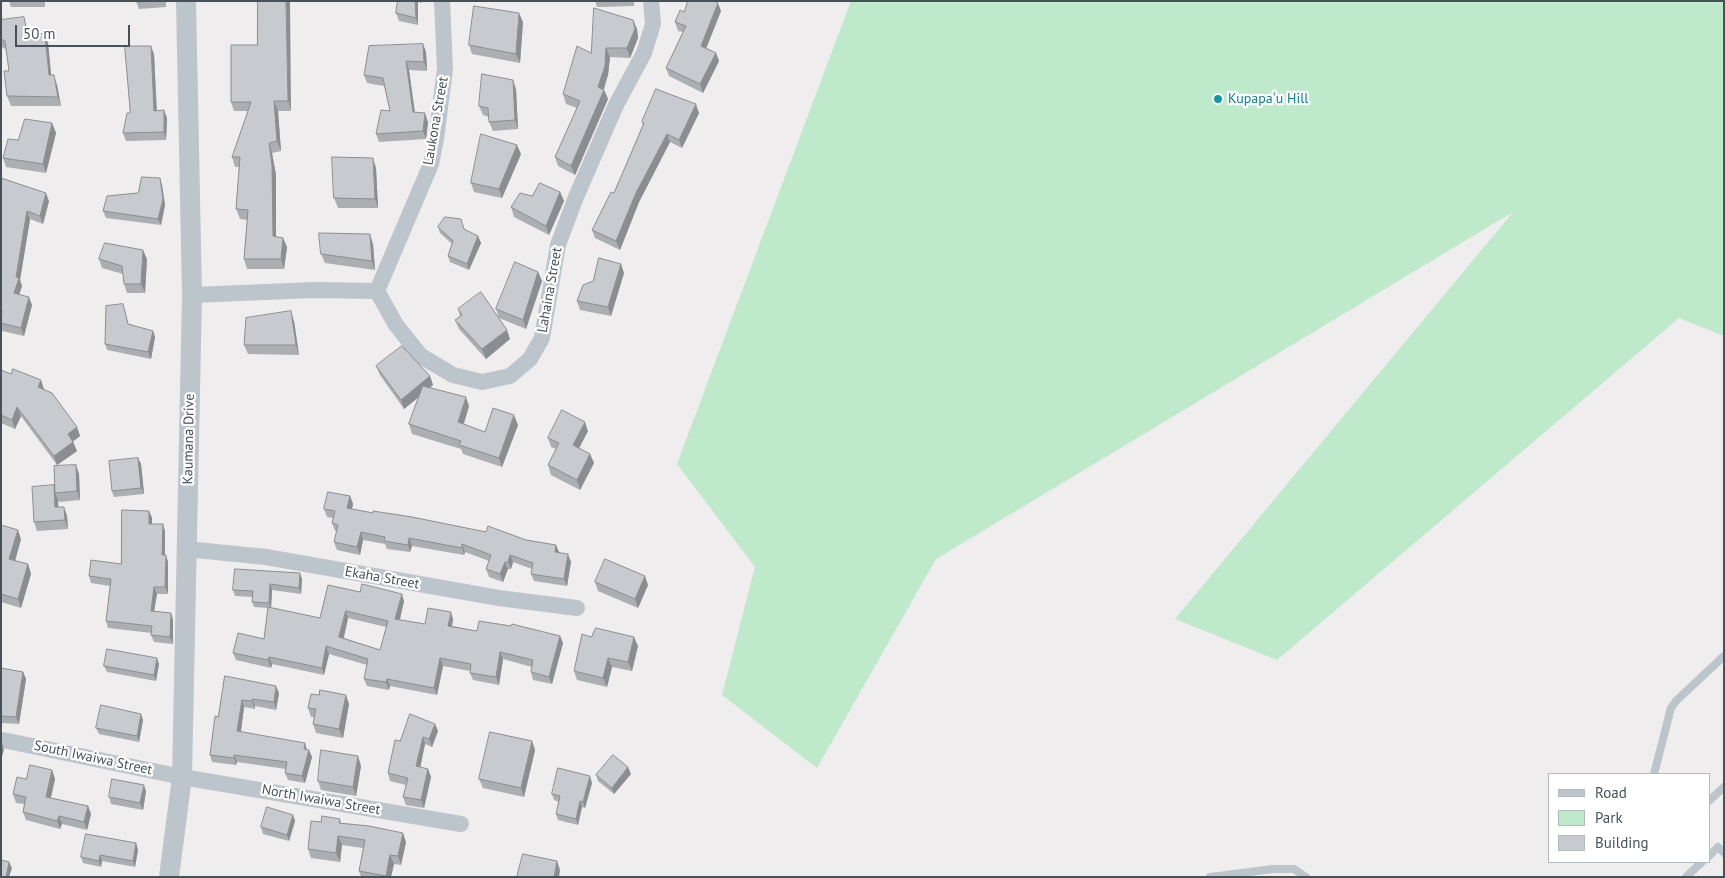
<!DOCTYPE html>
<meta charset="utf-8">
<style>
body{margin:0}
#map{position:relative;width:1725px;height:878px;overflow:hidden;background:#efeded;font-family:"PT Sans",sans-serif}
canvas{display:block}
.frame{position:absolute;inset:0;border:2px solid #475258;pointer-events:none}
.legend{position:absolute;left:1548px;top:773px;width:162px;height:90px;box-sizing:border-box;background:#fff;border:1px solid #b5babc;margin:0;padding:6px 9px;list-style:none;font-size:15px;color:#475258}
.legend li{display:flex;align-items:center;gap:10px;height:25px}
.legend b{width:25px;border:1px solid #b5babc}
.scale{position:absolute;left:15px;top:25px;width:115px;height:22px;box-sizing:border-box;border:2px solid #475258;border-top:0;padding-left:6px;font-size:15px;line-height:18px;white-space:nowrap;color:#475258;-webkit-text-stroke:4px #fff;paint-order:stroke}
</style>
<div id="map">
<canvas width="1725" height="878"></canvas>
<div class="frame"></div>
<ul class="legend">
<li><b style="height:6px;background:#bcc5cb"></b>Road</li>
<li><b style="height:14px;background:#bfe9cb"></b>Park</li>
<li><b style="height:14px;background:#c7cbcf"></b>Building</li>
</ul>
<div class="scale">50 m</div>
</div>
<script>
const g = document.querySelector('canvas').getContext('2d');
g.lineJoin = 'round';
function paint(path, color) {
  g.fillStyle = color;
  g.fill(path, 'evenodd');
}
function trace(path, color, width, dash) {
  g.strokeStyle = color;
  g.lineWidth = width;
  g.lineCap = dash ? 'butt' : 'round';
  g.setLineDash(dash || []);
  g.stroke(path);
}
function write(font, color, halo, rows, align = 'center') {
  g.font = font + ' "PT Sans",sans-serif';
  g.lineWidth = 4.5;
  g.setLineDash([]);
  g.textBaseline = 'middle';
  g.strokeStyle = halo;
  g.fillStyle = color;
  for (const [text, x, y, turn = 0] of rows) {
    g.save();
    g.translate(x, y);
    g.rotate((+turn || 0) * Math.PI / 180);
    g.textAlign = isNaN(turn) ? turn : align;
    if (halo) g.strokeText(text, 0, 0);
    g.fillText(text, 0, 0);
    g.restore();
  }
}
const green = new Path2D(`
 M 851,1 L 1724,1 L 1724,336 L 1679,318 L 1277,660 L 1175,619 L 1513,212 L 936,559 L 817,768 L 722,695 L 755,567 L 677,464 Z`);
const service = new Path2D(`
 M 1654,774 L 1671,708 L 1676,701 L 1724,656
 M 1709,801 L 1724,787
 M 1709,856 L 1718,847 L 1724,853
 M 1210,877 L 1273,869 L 1294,869 L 1306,877
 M 1686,877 L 1702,862`);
const minor = new Path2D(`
 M 377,291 L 431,164 L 436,139 L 445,69 L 442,1
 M 192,295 L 314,290 L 377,291 L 396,325 L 421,356 L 453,375 L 482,382 L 510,376 L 530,359 L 542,338 L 558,245 L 576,197 L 616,105 L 644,53 L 653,24 L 651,1
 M 186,549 L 266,557 L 499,598 L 577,608
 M 3,740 L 182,777 L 461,824`);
const tertiary = new Path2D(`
 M 169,877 L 182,777 L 192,295 L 186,1`);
const wall = new Path2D(`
 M 9,1 L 45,1 L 45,7 L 11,7 Z
 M 136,1 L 166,1 L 166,7 L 139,9 Z
 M 258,1 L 291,111 L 278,111 L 281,151 L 272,153 L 276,175 L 276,237 L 283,238 L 287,247 L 284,269 L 247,269 L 244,259 L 247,220 L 240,219 L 236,209 L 239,167 L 235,167 L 232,157 L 248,111 L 234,111 L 231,102 L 257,45 Z
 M 398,1 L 423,1 L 422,3 L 418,2 L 418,25 L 399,21 L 396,13 Z
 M 595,1 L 634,1 L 634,6 L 597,7 Z
 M 721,11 L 706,48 L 716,53 L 719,61 L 703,93 L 669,76 L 666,68 L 683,32 L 678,31 L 675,22 L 684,12 Z
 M 1,20 L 27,26 L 29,32 L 48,43 L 51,75 L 57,85 L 61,106 L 11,106 L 7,96 L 9,71 L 6,49 L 1,47 Z
 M 633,20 L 637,29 L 638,38 L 630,58 L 610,57 L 608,75 L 604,90 L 608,99 L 575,175 L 558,166 L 555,157 L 577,108 L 566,104 L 563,94 L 591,53 Z
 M 523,22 L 520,63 L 472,54 L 469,45 Z
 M 423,44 L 426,52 L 427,71 L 409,70 L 415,113 L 428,122 L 426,139 L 379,142 L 376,134 L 390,111 L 384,86 L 367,83 L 364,75 Z
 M 154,54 L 157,111 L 167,118 L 166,140 L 126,141 L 123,133 Z
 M 516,89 L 518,129 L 493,131 L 489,122 L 489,117 L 483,115 L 479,106 Z
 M 699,113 L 682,148 L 670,142 L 639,202 L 620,250 L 595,238 L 592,230 L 614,193 L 643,125 L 642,122 Z
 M 52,123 L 56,133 L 46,173 L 6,167 L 3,158 L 18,140 Z
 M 521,154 L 502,198 L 474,192 L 471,183 Z
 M 376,168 L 378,208 L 338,208 L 334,198 Z
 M 1,178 L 49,201 L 43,224 L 30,219 L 20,280 L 22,286 L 19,295 L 32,305 L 24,336 L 2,331 L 1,328 Z
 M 162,185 L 165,205 L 161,225 L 106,218 L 103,211 L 138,193 Z
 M 560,192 L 564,201 L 549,235 L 514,217 L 511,207 L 532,196 Z
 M 438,227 L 465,230 L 478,236 L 481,243 L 469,270 L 450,262 L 448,256 L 452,244 L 440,233 Z
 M 373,244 L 375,270 L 325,263 L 321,254 Z
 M 99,259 L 147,259 L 145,293 L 127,293 L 124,284 L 123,274 L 102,268 Z
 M 538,272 L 542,281 L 526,329 L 499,318 L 496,309 Z
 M 624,273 L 611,316 L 580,310 L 577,301 Z
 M 458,309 L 510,339 L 486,359 L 459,329 L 455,320 L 460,316 Z
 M 125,310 L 128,324 L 153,331 L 155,337 L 151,359 L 107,350 L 105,344 Z
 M 294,321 L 299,355 L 248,354 L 244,345 Z
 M 376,366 L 430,376 L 433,385 L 430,387 L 469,406 L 464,424 L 485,432 L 518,425 L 502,467 L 463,454 L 461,449 L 412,434 L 409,424 L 419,397 L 404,409 L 380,375 Z
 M 1,370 L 44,389 L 77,427 L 80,436 L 73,441 L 77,451 L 57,465 L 21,416 L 15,429 L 1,423 Z
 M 588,431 L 579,448 L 590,454 L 594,463 L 580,490 L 551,475 L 548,465 L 556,449 L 551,447 L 548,438 Z
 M 138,458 L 141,464 L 144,494 L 114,497 L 112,491 Z
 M 76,465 L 79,474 L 80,500 L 59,502 L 58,500 L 58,507 L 64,507 L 67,516 L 68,529 L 37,531 L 34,522 L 54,485 Z
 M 350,496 L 353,504 L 352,509 L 373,513 L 556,545 L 559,553 L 571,562 L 567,586 L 534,581 L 531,574 L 532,569 L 513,562 L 511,569 L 508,569 L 503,582 L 489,577 L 486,569 L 489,561 L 465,552 L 464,555 L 412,546 L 410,552 L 387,549 L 385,544 L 363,540 L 360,555 L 337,550 L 334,542 L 337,531 L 335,531 L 332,523 L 333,518 L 327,517 L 324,509 Z
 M 149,511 L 152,518 L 152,524 L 165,531 L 165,555 L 168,562 L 168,594 L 157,594 L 154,611 L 171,613 L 173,620 L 173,644 L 154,642 L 151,635 L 152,633 L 108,628 L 106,621 L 110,586 L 91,583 L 89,576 L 121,564 Z
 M 1,525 L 21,539 L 15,561 L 28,564 L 31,574 L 21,608 L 1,602 Z
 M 302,579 L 301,594 L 272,590 L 271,608 L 320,618 L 328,585 L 404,601 L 400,620 L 425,624 L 453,619 L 452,626 L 477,631 L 560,636 L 563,643 L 552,684 L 533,680 L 531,672 L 532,667 L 503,659 L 499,685 L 473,680 L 470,673 L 470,671 L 443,666 L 437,695 L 390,686 L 389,690 L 367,686 L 364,679 L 367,665 L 329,654 L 324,675 L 272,664 L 271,668 L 236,660 L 233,653 L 264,639 L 268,608 L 254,607 L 252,602 L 253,597 L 235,596 L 233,590 ZM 348,618 L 386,627 L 380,650 L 344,638 Z
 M 595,582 L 648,585 L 638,608 L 598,591 Z
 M 638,646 L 632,671 L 612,667 L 607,687 L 577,680 L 574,671 Z
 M 159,664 L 156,681 L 107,672 L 104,666 Z
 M 1,668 L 23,672 L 26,679 L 19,724 L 2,723 L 1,724 Z
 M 225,676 L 279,693 L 276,710 L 255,706 L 255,709 L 244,707 L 241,732 L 307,750 L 312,757 L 305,783 L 288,780 L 285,773 L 286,769 L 237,762 L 236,765 L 212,762 L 210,755 L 218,717 Z
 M 349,704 L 343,738 L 316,733 L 313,724 L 314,717 L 311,717 L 308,708 Z
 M 143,720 L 139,742 L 99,734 L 96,728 Z
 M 435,724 L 438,731 L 432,747 L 425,744 L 420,767 L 428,769 L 431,777 L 424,808 L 406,805 L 403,797 L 406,785 L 390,781 L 388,773 L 400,741 Z
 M 532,741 L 535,750 L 524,797 L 483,788 L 479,779 Z
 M 361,766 L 356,796 L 321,790 L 318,781 Z
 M 52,770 L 55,779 L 51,798 L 88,806 L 91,814 L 87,830 L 62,824 L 60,829 L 26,820 L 23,812 L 24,804 L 16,803 L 13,794 L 26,779 Z
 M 631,774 L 614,794 L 598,781 L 596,775 Z
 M 592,783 L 585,808 L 582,807 L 578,825 L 558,820 L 556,814 L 559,802 L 554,800 L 552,794 Z
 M 146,791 L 143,810 L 111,804 L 109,797 Z
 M 293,815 L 295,821 L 289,841 L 263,834 L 261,827 Z
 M 340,819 L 341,823 L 406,842 L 401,865 L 394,864 L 391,877 L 361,877 L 359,871 L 363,848 L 342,845 L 340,862 L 311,858 L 308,849 L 321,822 Z
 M 136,843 L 138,850 L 135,867 L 102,861 L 101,867 L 83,863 L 81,857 Z`);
const shadedWall = new Path2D(`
 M 286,1 L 290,1 L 291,111 L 288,101 Z
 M 415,1 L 418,1 L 418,25 L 416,18 Z
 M 718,3 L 721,11 L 704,54 L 701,46 Z
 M 519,13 L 523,22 L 520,63 L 516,54 Z
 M 633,20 L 637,29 L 638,38 L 630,58 L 627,48 Z
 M 45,34 L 48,43 L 52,84 L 49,75 Z
 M 423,44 L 426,52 L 427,71 L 424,62 Z
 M 151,46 L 154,54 L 157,119 L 154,111 Z
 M 606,48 L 610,57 L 608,75 L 601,96 L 598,87 Z
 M 716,53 L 719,61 L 703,93 L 700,84 Z
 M 406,61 L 409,70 L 416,121 L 413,112 Z
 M 54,75 L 57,85 L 61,106 L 58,97 Z
 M 513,80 L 516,89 L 518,129 L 515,120 Z
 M 604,90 L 608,99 L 575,175 L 571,166 Z
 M 274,101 L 278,111 L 281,151 L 277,141 Z
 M 696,104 L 699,113 L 682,148 L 679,140 Z
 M 164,110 L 167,118 L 166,140 L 164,132 Z
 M 425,113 L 428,122 L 426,139 L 423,131 Z
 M 52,123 L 56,133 L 46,173 L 43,164 Z
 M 667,134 L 670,142 L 639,202 L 620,250 L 616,241 L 636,193 Z
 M 269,143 L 272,153 L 276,175 L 276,246 L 273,236 Z
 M 517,145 L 521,154 L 502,198 L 499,189 Z
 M 373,158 L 376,168 L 378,208 L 375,199 Z
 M 160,178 L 162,185 L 165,205 L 161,225 L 158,219 Z
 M 560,192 L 564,201 L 549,235 L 546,226 Z
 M 46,193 L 49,201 L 43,224 L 40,216 Z
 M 27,211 L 30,219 L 20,280 L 22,286 L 17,301 L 14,293 Z
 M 370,234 L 373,244 L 375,270 L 372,261 Z
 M 478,236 L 481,243 L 469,270 L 467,264 Z
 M 283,238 L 287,247 L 284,269 L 281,259 Z
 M 143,250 L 147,259 L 145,293 L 141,284 Z
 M 621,264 L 624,273 L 611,316 L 608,307 Z
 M 538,272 L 542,281 L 526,329 L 523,320 Z
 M 29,297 L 32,305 L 24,336 L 21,328 Z
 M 291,311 L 294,321 L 299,355 L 296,345 Z
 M 507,330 L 510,339 L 486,359 L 482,349 Z
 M 153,331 L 155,337 L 151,359 L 148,352 Z
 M 430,376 L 433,385 L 404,409 L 401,400 Z
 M 41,380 L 44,389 L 38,387 Z
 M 466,397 L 469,406 L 461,432 L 458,422 Z
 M 17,407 L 21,416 L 15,429 L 12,420 Z
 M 514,415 L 518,425 L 502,467 L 499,458 Z
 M 585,422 L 588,431 L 576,454 L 573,445 Z
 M 77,427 L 80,436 L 71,443 L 68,434 Z
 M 73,442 L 77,451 L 57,465 L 54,456 Z
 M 590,454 L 594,463 L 580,490 L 577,480 Z
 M 138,458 L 141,464 L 144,494 L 141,488 Z
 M 76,465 L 79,474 L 80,500 L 77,491 Z
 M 54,485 L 55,493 L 58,500 L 59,516 L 55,507 Z
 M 350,496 L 353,504 L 350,516 L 347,508 Z
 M 64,507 L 67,516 L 68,529 L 65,520 Z
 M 149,511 L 152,518 L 152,531 L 149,524 Z
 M 163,524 L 165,531 L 165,562 L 162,555 Z
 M 18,530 L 21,539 L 13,568 L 9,559 Z
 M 361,532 L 363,540 L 360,555 L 357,547 Z
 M 409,538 L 412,546 L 410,552 L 408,545 Z
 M 462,544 L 465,552 L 464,555 L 462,548 Z
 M 556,545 L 559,552 L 558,560 L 555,552 Z
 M 568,554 L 571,562 L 567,586 L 564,579 Z
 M 166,555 L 168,562 L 168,594 L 165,587 Z
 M 510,555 L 513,562 L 511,569 L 508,562 Z
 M 505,562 L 508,569 L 503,582 L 500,574 Z
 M 28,564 L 31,574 L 21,608 L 18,599 Z
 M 300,573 L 302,579 L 301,594 L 299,588 Z
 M 645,576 L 648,585 L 638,608 L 635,599 Z
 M 270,584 L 272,590 L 271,609 L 269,603 Z
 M 154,587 L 157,594 L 153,618 L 151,611 Z
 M 402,594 L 404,601 L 398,626 L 395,619 Z
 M 346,611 L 348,618 L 342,644 L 339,637 Z
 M 451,612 L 453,619 L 451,633 L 448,626 Z
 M 171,613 L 173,620 L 173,644 L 170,637 Z
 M 560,636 L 563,643 L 552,684 L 549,677 Z
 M 634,637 L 638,646 L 632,671 L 628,662 Z
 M 326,646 L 329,654 L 324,675 L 322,668 Z
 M 500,652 L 503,659 L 499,685 L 496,677 Z
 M 269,657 L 272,664 L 271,668 L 268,660 Z
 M 157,658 L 159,664 L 156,681 L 154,675 Z
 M 440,658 L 443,666 L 437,695 L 434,688 Z
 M 608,658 L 612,667 L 607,687 L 603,678 Z
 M 23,672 L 26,679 L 19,724 L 16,717 Z
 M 387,679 L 390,686 L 389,690 L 386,682 Z
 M 276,686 L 279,693 L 276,710 L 274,702 Z
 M 346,695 L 349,704 L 343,738 L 339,729 Z
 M 252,699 L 255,706 L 255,709 L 252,701 Z
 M 242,700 L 244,707 L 240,738 L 237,731 Z
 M 141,714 L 143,720 L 139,742 L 137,736 Z
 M 435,724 L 438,731 L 432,747 L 429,739 Z
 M 423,737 L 425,744 L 419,774 L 416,766 Z
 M 532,741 L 535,750 L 524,797 L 521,788 Z
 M 2,743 L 4,750 L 1,760 L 1,744 Z
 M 305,743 L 307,750 L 304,749 Z
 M 309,750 L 312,757 L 305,783 L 302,776 Z
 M 234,755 L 237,762 L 236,765 L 234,758 Z
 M 358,756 L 361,766 L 356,796 L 353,787 Z
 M 628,767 L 631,774 L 614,794 L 612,788 Z
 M 428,769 L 431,777 L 424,808 L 421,800 Z
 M 52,770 L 55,779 L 49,805 L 46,797 Z
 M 590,776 L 592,783 L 585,808 L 583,802 Z
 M 144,785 L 146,791 L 143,810 L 140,803 Z
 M 580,801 L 582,807 L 578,825 L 576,819 Z
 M 88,806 L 91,814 L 87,830 L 84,822 Z
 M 293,815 L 295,821 L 289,841 L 287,835 Z
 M 59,816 L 62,824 L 60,829 L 57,821 Z
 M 403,833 L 406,842 L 401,865 L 398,856 Z
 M 338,836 L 342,845 L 340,862 L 336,853 Z
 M 136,843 L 138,850 L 135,867 L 133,861 Z
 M 100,855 L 102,861 L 101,867 L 99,861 Z
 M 390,855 L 394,864 L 391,877 L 386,877 Z
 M 557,861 L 560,870 L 559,877 L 554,877 Z
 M 9,862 L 12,868 L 9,877 L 6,877 Z`);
const building = new Path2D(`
 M 136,1 L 155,1 L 137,2 Z
 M 258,1 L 286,1 L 288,101 L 274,101 L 277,141 L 269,143 L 272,165 L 273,236 L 283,238 L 281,259 L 244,259 L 248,210 L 236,209 L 240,157 L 232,157 L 251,102 L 231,102 L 231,45 L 257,45 Z
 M 398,1 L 415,1 L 416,18 L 396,13 Z
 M 688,1 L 714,1 L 718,3 L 701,46 L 716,53 L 700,84 L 666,68 L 686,26 L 675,22 L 680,10 L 684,12 Z
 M 474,6 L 519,13 L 516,54 L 469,45 Z
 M 594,8 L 633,20 L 635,29 L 627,48 L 606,48 L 605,66 L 598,87 L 604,90 L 571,166 L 555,157 L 580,101 L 563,94 L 577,46 L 591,53 Z
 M 24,17 L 27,32 L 45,34 L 49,75 L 54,75 L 58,97 L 7,96 L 4,71 L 9,71 L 5,41 L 1,39 L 1,20 Z
 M 423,44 L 424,62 L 406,61 L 413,112 L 425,113 L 423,131 L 376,134 L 381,110 L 390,111 L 383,78 L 364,75 L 369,46 Z
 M 125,46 L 151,46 L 154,111 L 164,110 L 164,132 L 123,133 L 127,113 L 130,113 Z
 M 482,74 L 513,80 L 515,120 L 489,122 L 488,108 L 479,106 Z
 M 656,89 L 696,104 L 679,140 L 667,134 L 636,193 L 616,241 L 592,230 L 611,192 L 614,193 L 644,123 L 642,122 Z
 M 25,119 L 52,123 L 43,164 L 3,158 L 8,139 L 18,140 Z
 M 481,134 L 517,145 L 499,189 L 471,183 Z
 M 332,157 L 373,158 L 375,199 L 334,198 Z
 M 142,177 L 160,178 L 163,199 L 158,219 L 103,211 L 107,196 L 138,193 Z
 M 1,178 L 46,193 L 40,216 L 27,211 L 16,277 L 19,278 L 14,293 L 29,297 L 21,328 L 1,323 L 2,310 L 1,310 Z
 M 540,183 L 560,192 L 546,226 L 511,207 L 520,193 L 532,196 Z
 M 445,217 L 461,219 L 464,229 L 478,236 L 467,264 L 448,256 L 453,241 L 438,227 Z
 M 319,233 L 370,234 L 372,261 L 321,254 Z
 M 105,243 L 143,250 L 141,284 L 124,284 L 122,266 L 99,259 Z
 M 599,258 L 621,264 L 608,307 L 577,301 L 583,285 L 593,281 Z
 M 515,262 L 538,272 L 523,320 L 496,309 Z
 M 481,292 L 507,330 L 482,349 L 455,320 L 462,315 L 458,309 Z
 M 123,304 L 128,324 L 153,331 L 148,352 L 105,344 L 106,306 Z
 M 291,311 L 296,345 L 244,345 L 246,318 Z
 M 402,346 L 430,376 L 401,400 L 376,366 Z
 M 13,369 L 41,380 L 38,387 L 52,393 L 77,427 L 68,434 L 73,442 L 54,456 L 17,407 L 12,420 L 1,415 L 1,370 L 11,374 Z
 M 423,386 L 466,397 L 458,422 L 485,432 L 493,408 L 514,415 L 499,458 L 459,445 L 461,441 L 409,424 Z
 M 562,410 L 585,422 L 573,445 L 590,454 L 577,480 L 548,465 L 559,443 L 548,438 Z
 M 138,458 L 141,488 L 112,491 L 109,461 Z
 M 76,465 L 77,491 L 55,493 L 54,466 Z
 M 54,485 L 55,507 L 64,507 L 65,520 L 34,522 L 32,487 Z
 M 328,492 L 350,496 L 347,508 L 373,513 L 373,511 L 412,517 L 486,532 L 488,526 L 526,540 L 556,545 L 555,552 L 568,554 L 564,579 L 531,574 L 533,563 L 510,555 L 508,562 L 505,562 L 500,574 L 486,569 L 491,555 L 462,544 L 462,548 L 409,538 L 408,545 L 384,541 L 385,537 L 361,532 L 357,547 L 334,542 L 338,525 L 332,523 L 335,511 L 324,509 Z
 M 122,510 L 149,511 L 149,524 L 163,524 L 162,555 L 166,555 L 165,587 L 154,587 L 151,611 L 171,613 L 170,637 L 151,635 L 152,626 L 106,621 L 111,579 L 89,576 L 91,560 L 121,564 Z
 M 1,525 L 18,530 L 9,559 L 28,564 L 18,599 L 1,594 Z
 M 605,559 L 645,576 L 635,599 L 595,582 Z
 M 235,569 L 300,573 L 299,588 L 270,584 L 269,603 L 252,602 L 253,591 L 233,590 Z
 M 362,584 L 402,594 L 395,619 L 425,624 L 428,608 L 451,612 L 448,626 L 477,631 L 479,621 L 511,626 L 512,624 L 560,636 L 549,677 L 531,672 L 533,660 L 500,652 L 496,677 L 470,673 L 471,664 L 440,658 L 434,688 L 387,679 L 386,682 L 364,679 L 368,659 L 326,646 L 322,668 L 269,657 L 268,660 L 233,653 L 238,633 L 264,639 L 268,607 L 320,618 L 328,585 L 360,592 ZM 346,611 L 388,621 L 380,650 L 339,637 Z
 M 596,628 L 634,637 L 628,662 L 608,658 L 603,678 L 574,671 L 582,634 L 591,637 Z
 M 107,649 L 157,658 L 154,675 L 104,666 Z
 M 1,668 L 23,672 L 16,717 L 1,716 Z
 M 225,676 L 276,686 L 274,702 L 252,699 L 252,701 L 242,700 L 237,731 L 305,743 L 304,749 L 309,750 L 302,776 L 285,773 L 287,762 L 234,755 L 234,758 L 210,755 L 215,716 L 218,717 Z
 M 320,690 L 346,695 L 339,729 L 313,724 L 316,709 L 308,708 L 311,694 L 319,695 Z
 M 101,705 L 141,714 L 137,736 L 96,728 Z
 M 410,714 L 435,724 L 429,739 L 423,737 L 416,766 L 428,769 L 421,800 L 403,797 L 408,778 L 388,773 L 395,740 L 400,741 Z
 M 490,732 L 532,741 L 521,788 L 479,779 Z
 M 321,750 L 358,756 L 353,787 L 318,781 Z
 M 613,755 L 628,767 L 612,788 L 596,775 Z
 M 30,765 L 52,770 L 46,797 L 88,806 L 84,822 L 59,816 L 57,821 L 23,812 L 26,797 L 13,794 L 17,777 L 26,779 Z
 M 558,768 L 590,776 L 583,802 L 580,801 L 576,819 L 556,814 L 560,796 L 552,794 Z
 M 112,779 L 144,785 L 140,803 L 109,797 Z
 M 267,807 L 293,815 L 287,835 L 261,827 Z
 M 322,816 L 340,819 L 339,823 L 369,826 L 403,833 L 398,856 L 390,855 L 386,876 L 359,871 L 365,840 L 338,836 L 336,853 L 308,849 L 311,821 L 321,822 Z
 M 86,834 L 136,843 L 133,861 L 100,855 L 99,861 L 81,857 Z
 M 523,854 L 557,861 L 554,877 L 517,877 Z
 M 1,860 L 9,862 L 6,877 L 1,877 Z`);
const markers = [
 [1218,99,5,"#0f9aa8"]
];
const cultureNames = [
 ["Kupapaʻu Hill",1228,99]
];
const streetNames = [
 ["Laukona Street",436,121,-80],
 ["Lahaina Street",550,290,-80],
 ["Kaumana Drive",189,439,-89],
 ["Ekaha Street",382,578,10],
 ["South Iwaiwa Street",93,758,12],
 ["North Iwaiwa Street",321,800,10]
];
paint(green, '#bfe9cb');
trace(service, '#bcc5cb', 8);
trace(minor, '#bcc5cb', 16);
trace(tertiary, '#bcc5cb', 20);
paint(wall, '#abafb2');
paint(shadedWall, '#8b8e91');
paint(building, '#c7cbcf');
trace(building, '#8b8e91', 1);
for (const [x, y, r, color] of markers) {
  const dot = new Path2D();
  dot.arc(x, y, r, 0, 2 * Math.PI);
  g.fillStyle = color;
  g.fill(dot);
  trace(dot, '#fff', 2);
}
write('14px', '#0d838f', '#fff', cultureNames, 'left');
write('14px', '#475258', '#fff', streetNames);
</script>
